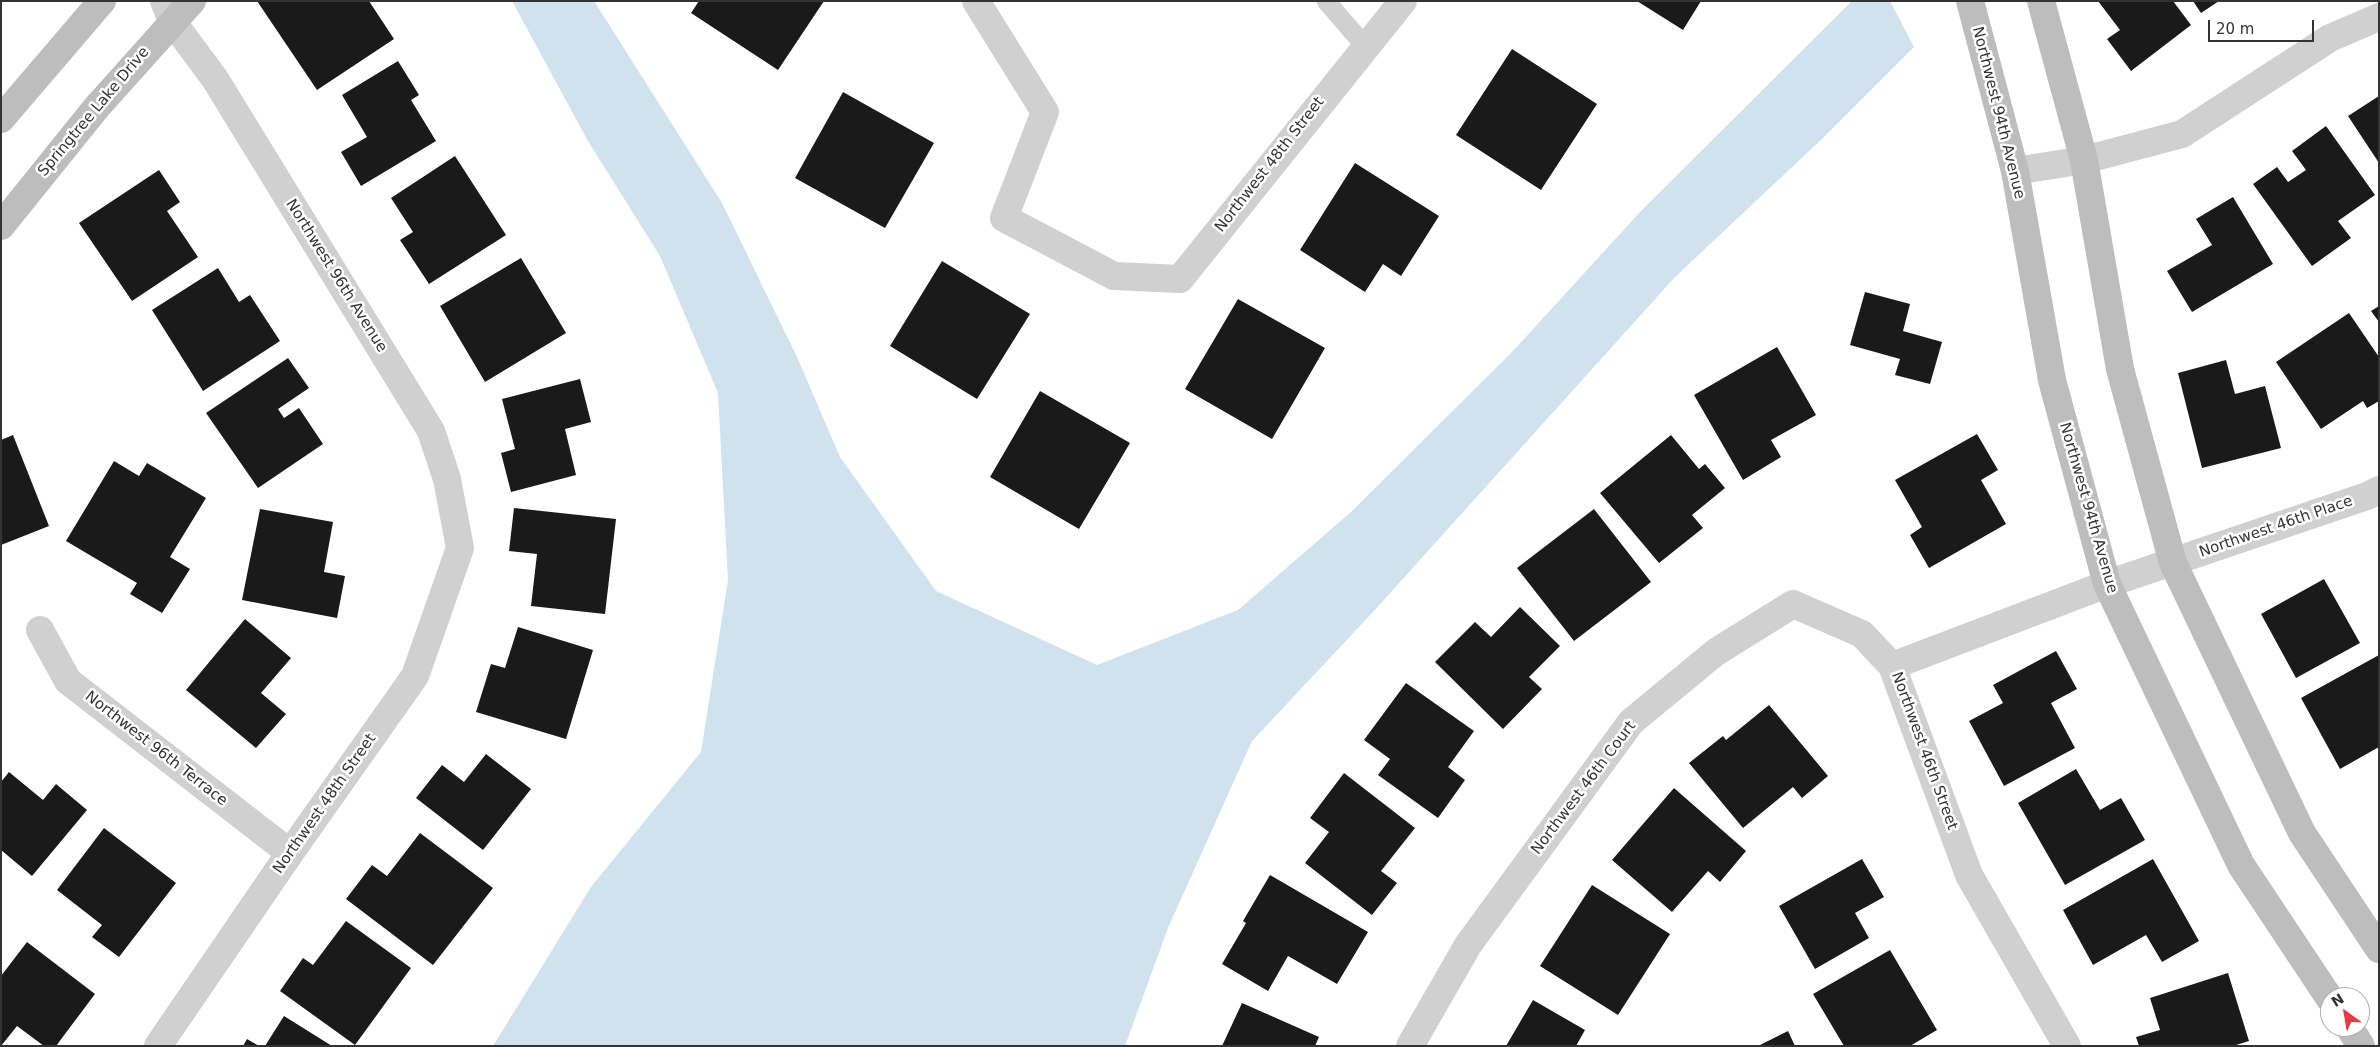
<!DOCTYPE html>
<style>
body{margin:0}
#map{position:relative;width:2380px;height:1047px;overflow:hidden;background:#fff;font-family:"DejaVu Sans",sans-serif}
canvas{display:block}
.frame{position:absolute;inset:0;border:2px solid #333;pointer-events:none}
.north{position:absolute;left:2320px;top:987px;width:50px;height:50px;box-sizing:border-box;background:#fff;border:1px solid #adadad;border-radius:50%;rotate:328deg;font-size:14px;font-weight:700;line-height:20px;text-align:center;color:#333}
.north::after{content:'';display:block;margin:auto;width:18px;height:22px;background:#e63946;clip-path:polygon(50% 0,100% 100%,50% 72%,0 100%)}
.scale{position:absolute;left:2208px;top:20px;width:106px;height:22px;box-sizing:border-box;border:2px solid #333;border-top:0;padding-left:6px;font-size:15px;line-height:18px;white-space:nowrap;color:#333;-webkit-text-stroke:4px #fff;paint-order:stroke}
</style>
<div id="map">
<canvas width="2380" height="1047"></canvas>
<div class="frame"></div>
<div class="north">N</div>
<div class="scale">20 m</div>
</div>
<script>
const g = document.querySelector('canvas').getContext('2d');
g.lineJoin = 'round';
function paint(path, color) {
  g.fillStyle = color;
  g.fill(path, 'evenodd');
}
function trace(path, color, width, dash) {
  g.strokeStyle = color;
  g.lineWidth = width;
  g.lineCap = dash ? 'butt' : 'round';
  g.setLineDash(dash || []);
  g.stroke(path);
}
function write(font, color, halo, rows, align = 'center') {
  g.font = font + ' "DejaVu Sans",sans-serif';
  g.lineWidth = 5;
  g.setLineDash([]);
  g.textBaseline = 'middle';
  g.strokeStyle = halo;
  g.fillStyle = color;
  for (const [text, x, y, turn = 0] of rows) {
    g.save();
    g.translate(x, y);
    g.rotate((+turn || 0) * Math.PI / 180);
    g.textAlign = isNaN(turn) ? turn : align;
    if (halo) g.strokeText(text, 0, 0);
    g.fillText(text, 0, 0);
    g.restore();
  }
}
const water = new Path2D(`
 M 512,1 L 594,1 L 722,203 L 797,357 L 840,457 L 936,591 L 1097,665 L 1238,610 L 1351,512 L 1513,351 L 1641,211 L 1852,1 L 1890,1 L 1914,47 L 1823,138 L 1675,277 L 1373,612 L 1252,741 L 1168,928 L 1125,1046 L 493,1046 L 591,887 L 701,752 L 728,580 L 718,393 L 660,256 L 588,141 Z`);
const building = new Path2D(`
 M 257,1 L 369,1 L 394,39 L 317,90 Z
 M 699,1 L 824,1 L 778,70 L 691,13 Z
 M 1637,1 L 1701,1 L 1683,30 Z
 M 2098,1 L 2173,1 L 2191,25 L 2131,71 L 2107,39 L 2120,30 Z
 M 2193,1 L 2219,1 L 2201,13 Z
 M 1512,49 L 1597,104 L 1541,190 L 1456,135 Z
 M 398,61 L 419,95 L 411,100 L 436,141 L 361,186 L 341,152 L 367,137 L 342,95 Z
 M 843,92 L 934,143 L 885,228 L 795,178 Z
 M 2379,96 L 2379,163 L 2348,116 Z
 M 2326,126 L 2375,195 L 2338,221 L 2351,238 L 2312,266 L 2253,184 L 2277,167 L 2288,182 L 2306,170 L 2292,151 Z
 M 455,156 L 506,235 L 429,284 L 400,240 L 413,232 L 391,198 Z
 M 1355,163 L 1439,216 L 1401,276 L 1383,264 L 1365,292 L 1300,250 Z
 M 159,170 L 180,202 L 167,211 L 198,257 L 132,301 L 79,223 Z
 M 2233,197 L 2273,264 L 2192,312 L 2167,271 L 2212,245 L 2196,219 Z
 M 521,258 L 566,333 L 485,382 L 440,306 Z
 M 942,261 L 1030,314 L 977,399 L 890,346 Z
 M 218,268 L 239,302 L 250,295 L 280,341 L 203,391 L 152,310 Z
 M 1865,292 L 1910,304 L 1903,331 L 1942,342 L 1930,384 L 1895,375 L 1900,359 L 1850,345 Z
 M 1238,299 L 1325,348 L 1272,439 L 1185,389 Z
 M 2379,306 L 2379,322 L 2371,311 Z
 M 2349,313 L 2379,357 L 2379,401 L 2367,408 L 2363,401 L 2321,429 L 2276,362 Z
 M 1777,347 L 1816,415 L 1771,440 L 1781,457 L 1743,480 L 1694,395 Z
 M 288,358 L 309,388 L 278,409 L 284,418 L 299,408 L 323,444 L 258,488 L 206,413 Z
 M 2226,360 L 2235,394 L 2265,386 L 2281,448 L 2202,468 L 2178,373 Z
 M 580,379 L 591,422 L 565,429 L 576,475 L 511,492 L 501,453 L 515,449 L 502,399 Z
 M 1040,391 L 1130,443 L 1079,529 L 990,477 Z
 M 1977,434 L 1998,470 L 1981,480 L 2006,524 L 1929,568 L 1910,535 L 1922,527 L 1895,480 Z
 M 13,435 L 49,526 L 1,545 L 1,440 Z
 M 1671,435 L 1699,469 L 1705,464 L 1725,488 L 1692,515 L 1703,528 L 1659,563 L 1600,493 Z
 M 114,461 L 139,476 L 147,463 L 206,498 L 170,557 L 190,569 L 162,613 L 130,594 L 137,583 L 66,541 Z
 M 514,508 L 616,519 L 605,614 L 531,606 L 537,554 L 509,551 Z
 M 260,509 L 333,522 L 324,572 L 345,576 L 337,618 L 242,600 Z
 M 1594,509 L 1651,582 L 1574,641 L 1517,568 Z
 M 2324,579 L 2360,643 L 2296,678 L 2261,614 Z
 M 1520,607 L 1560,646 L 1529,677 L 1542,689 L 1503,729 L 1435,662 L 1475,622 L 1491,637 Z
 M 245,619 L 291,658 L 261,693 L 286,714 L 256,748 L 186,690 Z
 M 518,627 L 593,650 L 566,739 L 476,712 L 491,664 L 505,668 Z
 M 2056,651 L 2077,689 L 2051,703 L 2075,748 L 2004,786 L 1969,721 L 2003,703 L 1993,685 Z
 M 2379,655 L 2379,747 L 2340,769 L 2301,698 Z
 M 1406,683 L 1474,731 L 1448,767 L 1465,780 L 1438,818 L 1378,775 L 1390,759 L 1364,740 Z
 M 1769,705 L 1828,776 L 1802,798 L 1793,787 L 1743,828 L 1689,763 L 1723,736 L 1726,740 Z
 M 486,754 L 531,789 L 483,850 L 416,798 L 442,765 L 464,782 Z
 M 2076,769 L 2100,810 L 2121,798 L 2145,840 L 2065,885 L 2018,803 Z
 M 9,772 L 43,800 L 56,784 L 87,810 L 32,876 L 1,850 L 1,782 Z
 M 1344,773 L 1415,828 L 1381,871 L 1397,883 L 1372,915 L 1305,863 L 1329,832 L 1310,818 Z
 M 1674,788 L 1746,851 L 1720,882 L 1708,871 L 1672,912 L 1612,860 Z
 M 104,828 L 176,883 L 119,957 L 92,937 L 102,925 L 57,890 Z
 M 420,833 L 493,888 L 433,965 L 346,899 L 372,865 L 387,876 Z
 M 1862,859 L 1884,897 L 1855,913 L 1869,938 L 1815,969 L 1779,906 Z
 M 2153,859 L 2199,941 L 2162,962 L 2146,935 L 2093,965 L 2063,910 Z
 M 1270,875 L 1368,932 L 1337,984 L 1288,956 L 1268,991 L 1222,964 L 1246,923 L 1243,921 Z
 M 1592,885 L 1670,934 L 1618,1015 L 1540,966 Z
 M 346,921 L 411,968 L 355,1045 L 280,991 L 303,958 L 313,965 Z
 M 27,942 L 95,994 L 56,1046 L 44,1046 L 17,1026 L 1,1046 L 1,976 Z
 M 1890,950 L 1937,1030 L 1910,1046 L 1844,1046 L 1813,994 Z
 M 2228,973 L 2249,1041 L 2233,1046 L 2139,1046 L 2136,1037 L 2160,1030 L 2150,998 Z
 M 1533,1000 L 1585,1030 L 1576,1046 L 1506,1046 Z
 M 1242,1003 L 1319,1037 L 1315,1046 L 1222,1046 Z
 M 284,1016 L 332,1046 L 265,1046 Z
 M 1788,1031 L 1795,1046 L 1758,1046 Z
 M 247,1039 L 259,1046 L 243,1046 Z`);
const lane = new Path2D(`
 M 1326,1 L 1365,46`);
const street = new Path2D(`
 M 976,1 L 1045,112 L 1004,218 L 1114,276 L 1180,279 L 1403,1
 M 2015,171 L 2084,160 L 2182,134 L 2330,38 L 2379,17
 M 40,630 L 68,681 L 290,853
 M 1892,666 L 2107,584 L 2367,496 L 2379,490
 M 158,1046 L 290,853 L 415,676 L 460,548 L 447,479 L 431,431 L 215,79 L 172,21 L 164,1
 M 1410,1046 L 1468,945 L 1631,722 L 1716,652 L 1793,604 L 1862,634 L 1892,666 L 1969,875 L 2067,1046`);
const secondary = new Path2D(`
 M 1970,1 L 2015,171 L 2052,380 L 2107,584 L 2241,865 L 2330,999
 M 2041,1 L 2084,160 L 2120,369 L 2173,563 L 2302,833 L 2379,949
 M 1,119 L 102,1
 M 1,226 L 96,108 L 192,1
 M 2349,1027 L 2361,1046`);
const streetNames = [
 ["Springtree Lake Drive",94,112,-50],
 ["Northwest 94th Avenue",1998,113,76],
 ["Northwest 48th Street",1270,165,-52],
 ["Northwest 96th Avenue",336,276,58],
 ["Northwest 94th Avenue",2088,508,74],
 ["Northwest 46th Place",2276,527,-19],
 ["Northwest 96th Terrace",156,749,38],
 ["Northwest 46th Street",1924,751,70],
 ["Northwest 46th Court",1584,788,-53],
 ["Northwest 48th Street",325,804,-55]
];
paint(water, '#cfe2ee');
paint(building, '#1a1a1a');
trace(lane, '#d0d0d0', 19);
trace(street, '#d0d0d0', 28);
trace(secondary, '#bdbdbd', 28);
write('15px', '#333', '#fff', streetNames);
</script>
